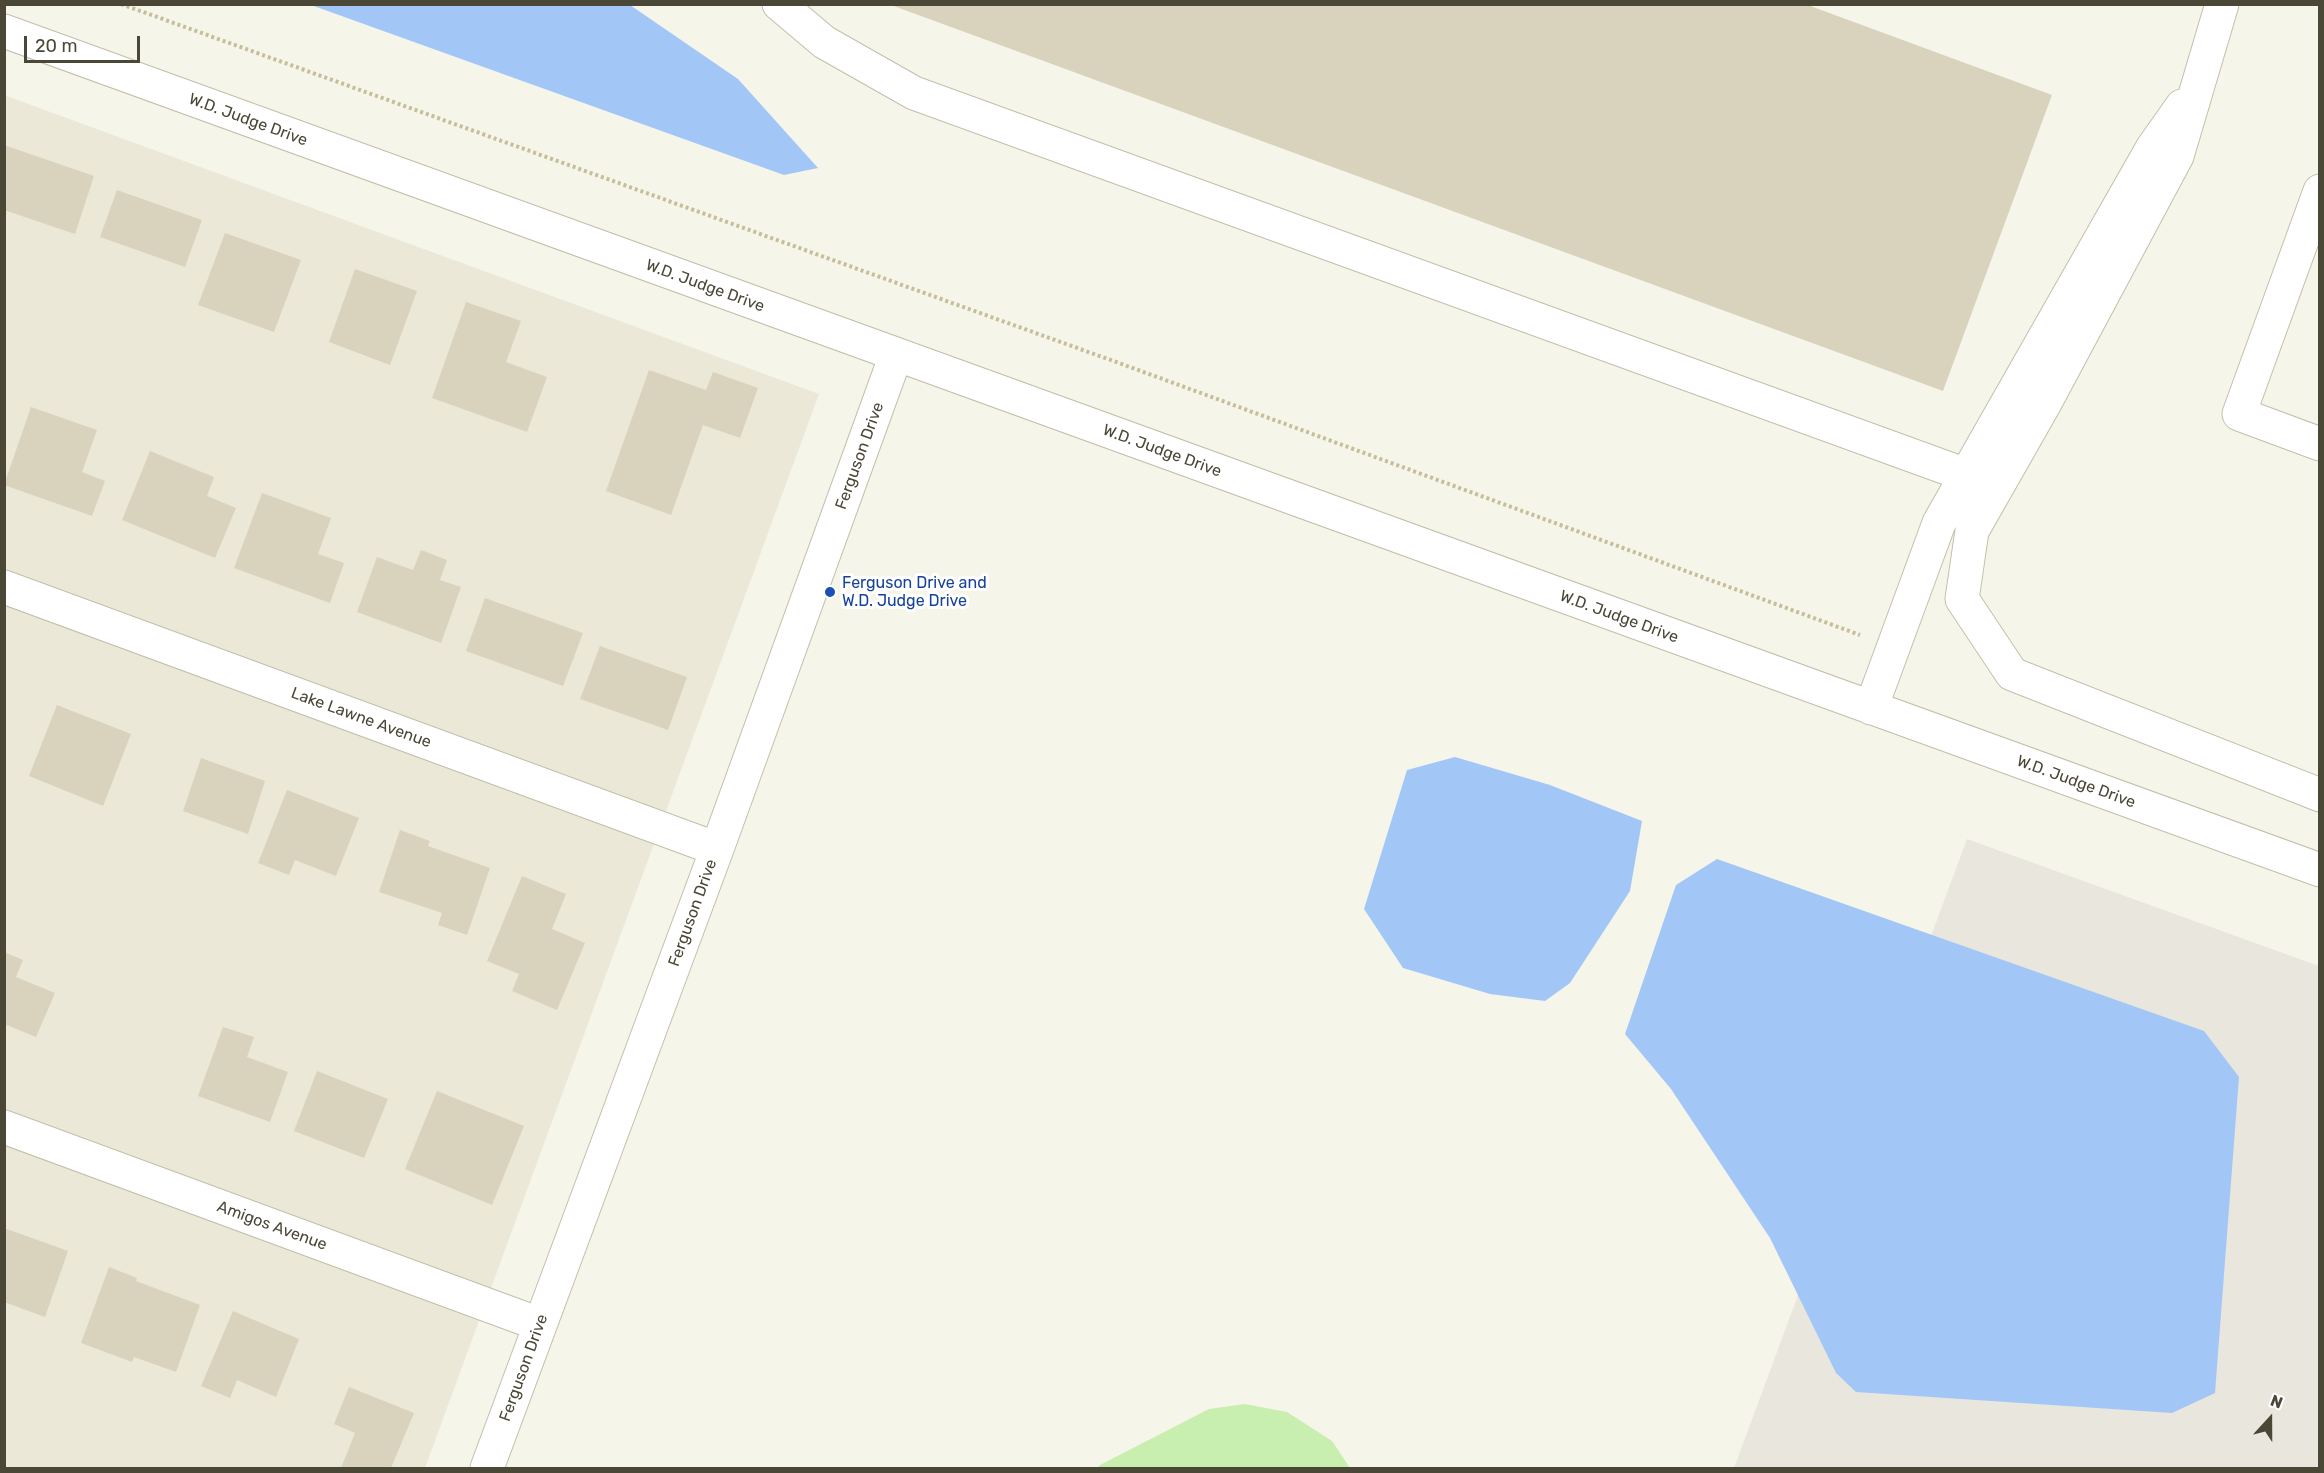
<!DOCTYPE html>
<style>
body{margin:0}
#map{position:relative;width:2324px;height:1473px;overflow:hidden;background:#f6f5ea;font-family:Rubik,sans-serif}
canvas{display:block}
.frame{position:absolute;inset:0;border:6px solid #4b4737;pointer-events:none}
.north{position:absolute;left:2240px;top:1389px;width:60px;height:60px;-webkit-text-stroke:4px #fff;paint-order:stroke;rotate:21deg;font-size:16px;font-weight:700;line-height:24px;text-align:center;color:#4b4737}
.north::after{content:'';display:block;margin:auto;width:21px;height:27px;background:#4b4737;clip-path:polygon(50% 0,100% 100%,50% 72%,0 100%)}
.scale{position:absolute;left:24px;top:36px;width:116px;height:27px;box-sizing:border-box;border:3px solid #4b4737;border-top:0;padding-left:8px;font-size:18px;line-height:21px;white-space:nowrap;color:#4b4737;-webkit-text-stroke:4px #fff;paint-order:stroke}
</style>
<div id="map">
<canvas width="2324" height="1473"></canvas>
<div class="frame"></div>
<div class="north">N</div>
<div class="scale">20 m</div>
</div>
<script>
const g = document.querySelector('canvas').getContext('2d');
g.lineJoin = 'round';
function paint(path, color) {
  g.fillStyle = color;
  g.fill(path, 'evenodd');
}
function trace(path, color, width, dash) {
  g.strokeStyle = color;
  g.lineWidth = width;
  g.lineCap = dash ? 'butt' : 'round';
  g.setLineDash(dash || []);
  g.stroke(path);
}
function write(font, color, halo, rows, align = 'center') {
  g.font = font + ' Rubik,sans-serif';
  g.lineWidth = 6;
  g.setLineDash([]);
  g.textBaseline = 'middle';
  g.strokeStyle = halo;
  g.fillStyle = color;
  for (const [text, x, y, turn = 0] of rows) {
    g.save();
    g.translate(x, y);
    g.rotate((+turn || 0) * Math.PI / 180);
    g.textAlign = isNaN(turn) ? turn : align;
    if (halo) g.strokeText(text, 0, 0);
    g.fillText(text, 0, 0);
    g.restore();
  }
}
const residential = new Path2D(`
 M 4,95 L 819,394 L 425,1468 L 5,1468 Z`);
const industrial = new Path2D(`
 M 1967,839 L 2319,966 L 2319,1468 L 1734,1468 Z`);
const green = new Path2D(`
 M 1245,1404 L 1287,1412 L 1332,1441 L 1350,1468 L 1097,1468 L 1100,1465 L 1209,1409 Z`);
const water = new Path2D(`
 M 311,5 L 630,5 L 738,79 L 818,168 L 784,175 Z
 M 1455,757 L 1550,785 L 1642,821 L 1630,891 L 1570,983 L 1545,1001 L 1490,994 L 1403,968 L 1364,909 L 1407,770 Z
 M 1717,859 L 2204,1031 L 2239,1077 L 2215,1393 L 2172,1413 L 1856,1392 L 1836,1373 L 1770,1238 L 1671,1089 L 1625,1034 L 1676,885 Z`);
const building = new Path2D(`
 M 1805,4 L 2052,95 L 1943,391 L 891,5 Z
 M 4,145 L 94,176 L 75,234 L 4,210 Z
 M 117,190 L 202,220 L 185,267 L 100,237 Z
 M 225,233 L 301,260 L 274,332 L 198,305 Z
 M 355,269 L 417,291 L 390,365 L 329,342 Z
 M 466,302 L 521,321 L 506,362 L 547,377 L 527,432 L 432,398 Z
 M 649,370 L 706,390 L 713,372 L 758,388 L 740,438 L 703,425 L 671,515 L 606,491 Z
 M 31,407 L 97,430 L 82,472 L 105,481 L 92,516 L 4,485 Z
 M 150,451 L 214,477 L 207,496 L 236,508 L 215,558 L 122,520 Z
 M 262,493 L 331,518 L 318,554 L 344,563 L 330,603 L 234,568 Z
 M 421,550 L 447,560 L 440,580 L 461,587 L 441,643 L 357,612 L 377,557 L 413,570 Z
 M 485,598 L 583,633 L 563,686 L 466,651 Z
 M 600,646 L 687,677 L 668,730 L 580,699 Z
 M 57,705 L 131,734 L 103,806 L 29,776 Z
 M 201,758 L 265,781 L 248,834 L 183,811 Z
 M 287,790 L 359,818 L 336,876 L 295,860 L 289,875 L 258,863 Z
 M 400,830 L 430,841 L 428,846 L 490,868 L 467,935 L 438,925 L 442,913 L 379,892 Z
 M 522,876 L 566,894 L 552,929 L 585,943 L 557,1010 L 512,991 L 519,974 L 487,961 Z
 M 4,952 L 23,960 L 16,977 L 55,993 L 36,1037 L 4,1024 Z
 M 223,1027 L 254,1037 L 247,1057 L 288,1072 L 270,1122 L 198,1096 Z
 M 317,1071 L 388,1099 L 364,1158 L 294,1131 Z
 M 437,1091 L 524,1126 L 492,1205 L 405,1169 Z
 M 4,1228 L 68,1251 L 45,1317 L 4,1302 Z
 M 109,1267 L 137,1278 L 136,1281 L 200,1305 L 176,1372 L 134,1357 L 132,1362 L 81,1343 Z
 M 233,1311 L 299,1339 L 276,1397 L 237,1380 L 230,1398 L 201,1386 Z
 M 349,1387 L 414,1413 L 391,1468 L 341,1468 L 355,1433 L 334,1424 Z`);
const path = new Path2D(`
 M 121,4 L 1119,363 L 1860,635`);
const minor = new Path2D(`
 M 779,4 L 824,42 L 914,93 L 1966,475
 M 2222,4 L 2177,156 L 2046,401 L 1972,531 L 1962,599 L 2012,674 L 2320,795
 M 4,31 L 2320,870
 M 2320,191 L 2239,414 L 2320,444
 M 4,587 L 717,849
 M 1871,708 L 1939,523 L 2153,147 L 2182,106
 M 4,1127 L 539,1324
 M 487,1468 L 717,849 L 896,355`);
const markers = [
 [830,592,6,"#1a4fb4"]
];
const streetNames = [
 ["W.D. Judge Drive",248,120,20],
 ["W.D. Judge Drive",705,286,20],
 ["W.D. Judge Drive",1162,451,20],
 ["Ferguson Drive",860,456,-70],
 ["W.D. Judge Drive",1619,617,20],
 ["Lake Lawne Avenue",361,718,20],
 ["W.D. Judge Drive",2076,782,20],
 ["Ferguson Drive",693,913,-70],
 ["Amigos Avenue",272,1226,20],
 ["Ferguson Drive",524,1368,-70]
];
const transitNames = [
 ["Ferguson Drive and",842,583],
 ["W.D. Judge Drive",842,601]
];
paint(residential, '#ebe8d8');
paint(industrial, '#e9e6de');
paint(green, '#c8eeb0');
paint(water, '#a2c7f7');
paint(building, '#d9d3be');
trace(minor, '#c3bfab', 35);
trace(path, '#c6be9b', 4, [3, 3]);
trace(minor, '#fff', 33);
for (const [x, y, r, color] of markers) {
  const dot = new Path2D();
  dot.arc(x, y, r, 0, 2 * Math.PI);
  g.fillStyle = color;
  g.fill(dot);
  trace(dot, '#fff', 2);
}
write('16px', '#4b4737', '#fff', streetNames);
write('16px', '#164399', '#fff', transitNames, 'left');
</script>
